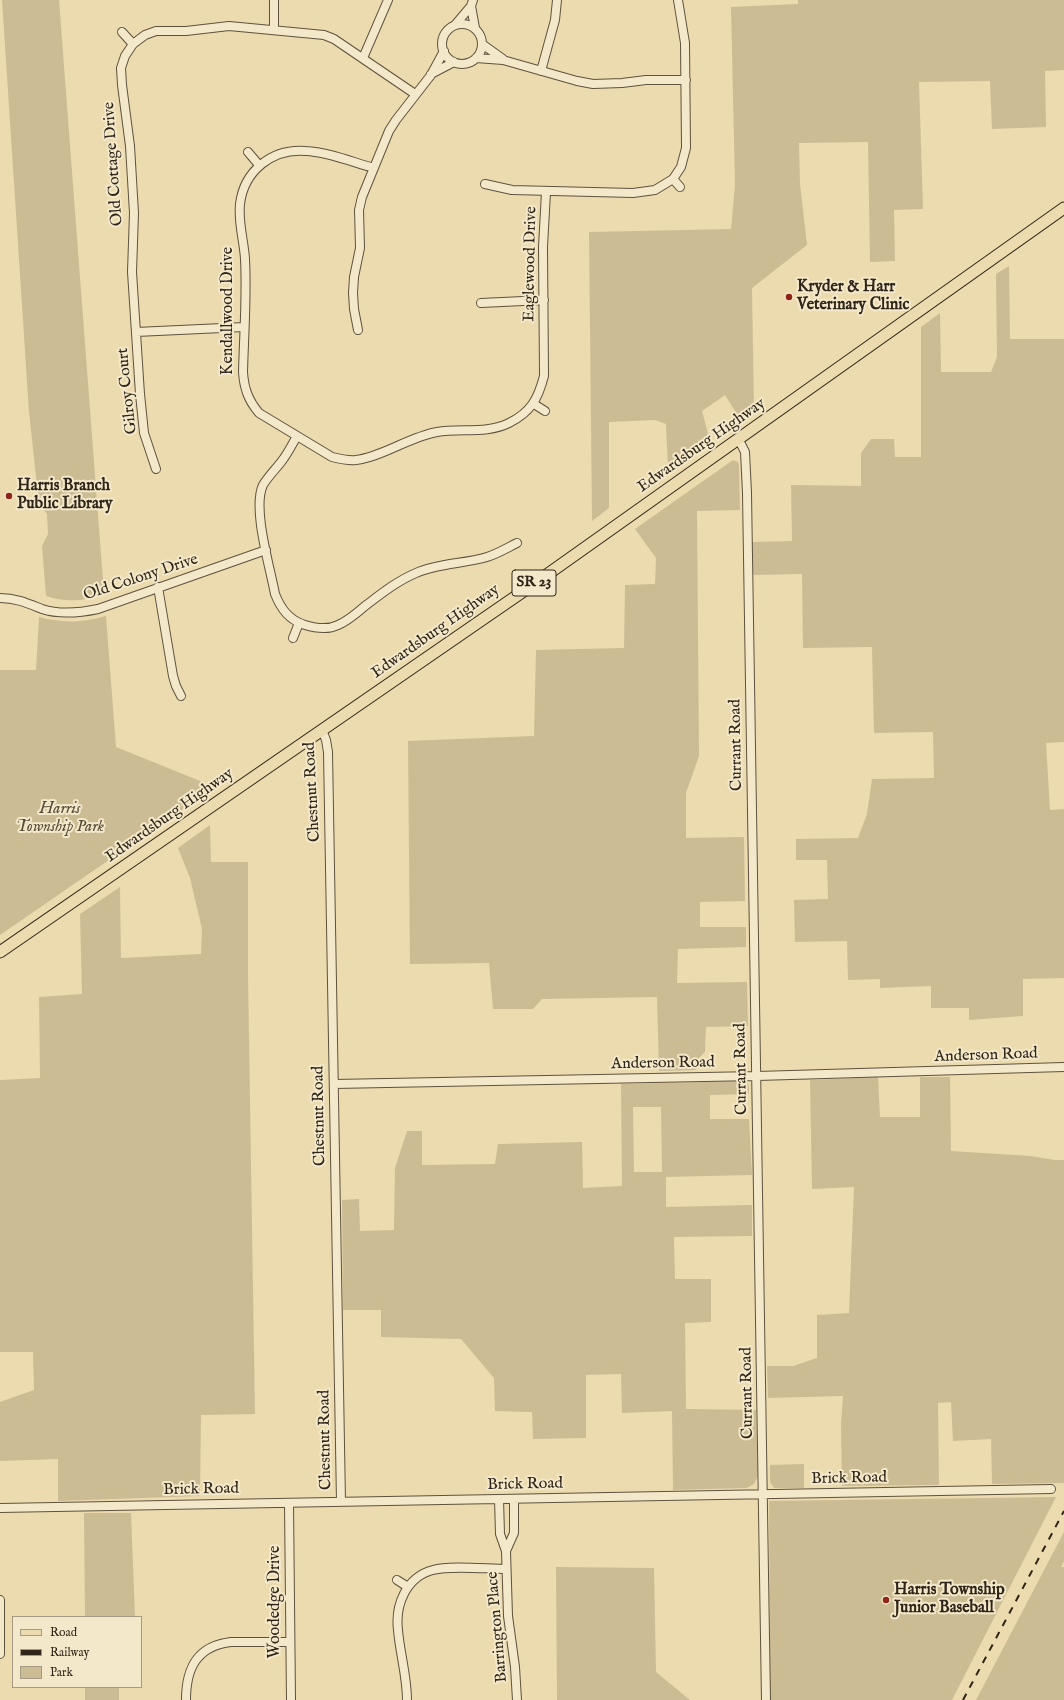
<!DOCTYPE html>
<style>
body{margin:0}
#map{position:relative;width:1064px;height:1700px;overflow:hidden;background:#ecdbae;font-family:"IM FELL English",serif}
canvas{display:block}
.legend{position:absolute;left:12px;top:1616px;width:130px;height:72px;box-sizing:border-box;background:#f3e8ca;border:1px solid #a59a83;margin:0;padding:5px 7px;list-style:none;font-size:12px;color:#2f2518}
.legend li{display:flex;align-items:center;gap:8px;height:20px}
.legend b{width:20px;border:1px solid #a59a83}
</style>
<div id="map">
<canvas width="1064" height="1700"></canvas>
<ul class="legend">
<li><b style="height:5px;background:#ecdbae"></b>Road</li>
<li><b style="height:5px;background:#2f2518"></b>Railway</li>
<li><b style="height:11px;background:#ccbc94"></b>Park</li>
</ul>
</div>
<script>
const g = document.querySelector('canvas').getContext('2d');
g.lineJoin = 'round';
function paint(path, color) {
  g.fillStyle = color;
  g.fill(path, 'evenodd');
}
function trace(path, color, width, dash) {
  g.strokeStyle = color;
  g.lineWidth = width;
  g.lineCap = dash ? 'butt' : 'round';
  g.setLineDash(dash || []);
  g.stroke(path);
}
function write(font, color, halo, rows, align = 'center') {
  g.font = font + ' "IM FELL English",serif';
  g.lineWidth = 4;
  g.setLineDash([]);
  g.textBaseline = 'middle';
  g.strokeStyle = halo;
  g.fillStyle = color;
  for (const [text, x, y, turn = 0] of rows) {
    g.save();
    g.translate(x, y);
    g.rotate((+turn || 0) * Math.PI / 180);
    g.textAlign = isNaN(turn) ? turn : align;
    if (halo) g.strokeText(text, 0, 0);
    g.fillText(text, 0, 0);
    g.restore();
  }
}
const green = new Path2D(`
 M 2,0 L 59,0 L 104,594 C 85,601 66,603 46,596 L 42,546 L 48,534 L 47,514 L 39,504 L 29,412 Z
 M 798,0 L 1064,0 L 1064,70 L 1045,71 L 1046,127 L 992,129 L 990,81 L 919,82 L 923,209 L 894,210 L 895,261 L 870,262 L 868,142 L 799,143 L 800,184 L 807,245 L 752,288 L 754,409 L 740,419 L 725,395 L 702,411 L 710,441 L 668,469 L 666,424 L 655,420 L 609,422 L 609,508 L 592,521 L 589,232 L 731,229 L 735,185 L 731,7 L 798,4 Z
 M 1009,266 L 1010,339 L 1064,339 L 1064,742 L 1046,743 L 1050,810 L 1064,809 L 1064,978 L 1023,979 L 1023,1016 L 969,1020 L 969,1008 L 931,1008 L 931,986 L 880,988 L 880,979 L 848,980 L 847,941 L 795,942 L 794,900 L 828,899 L 827,860 L 796,860 L 796,839 L 858,838 L 867,814 L 872,779 L 934,778 L 933,732 L 874,733 L 872,647 L 803,648 L 802,574 L 753,575 L 752,542 L 792,541 L 791,485 L 861,486 L 861,453 L 871,439 L 894,439 L 895,457 L 921,457 L 921,327 L 940,313 L 941,372 L 991,372 L 997,357 L 996,274 Z
 M 733,460 L 738,462 L 739,466 L 740,510 L 697,511 L 699,756 L 686,793 L 686,838 L 744,837 L 745,901 L 700,902 L 700,927 L 746,927 L 746,947 L 678,949 L 677,983 L 747,982 L 748,1026 L 706,1027 L 705,1052 L 699,1058 L 696,1070 L 659,1071 L 657,997 L 542,999 L 533,1009 L 493,1009 L 489,963 L 410,964 L 408,741 L 534,736 L 536,650 L 624,648 L 625,585 L 655,584 L 656,558 L 635,529 Z
 M 106,616 L 116,747 L 215,787 L 0,935 L 0,670 L 36,670 L 39,617 C 62,623 83,623 106,616 Z
 M 210,825 L 211,862 L 248,862 L 248,975 L 255,1414 L 201,1415 L 200,1496 L 58,1501 L 58,1459 L 0,1461 L 0,1402 L 34,1390 L 33,1352 L 0,1352 L 0,1080 L 40,1078 L 39,997 L 82,994 L 80,914 L 120,887 L 121,958 L 201,954 L 202,929 L 190,878 L 178,848 Z
 M 878,1077 L 880,1117 L 920,1117 L 920,1077 L 950,1077 L 951,1151 L 1030,1156 L 1055,1160 L 1064,1160 L 1064,1483 L 992,1484 L 991,1439 L 953,1441 L 951,1402 L 938,1403 L 939,1485 L 842,1486 L 841,1425 L 843,1396 L 768,1398 L 767,1366 L 793,1366 L 817,1358 L 817,1315 L 849,1313 L 854,1187 L 812,1189 L 810,1080 Z
 M 746,1081 L 749,1086 L 749,1094 L 710,1095 L 710,1119 L 749,1119 L 752,1175 L 666,1177 L 666,1207 L 752,1205 L 752,1236 L 674,1237 L 675,1279 L 711,1279 L 711,1322 L 685,1323 L 686,1409 L 756,1410 L 758,1476 L 754,1484 L 747,1488 L 673,1490 L 672,1411 L 622,1413 L 621,1374 L 586,1375 L 586,1438 L 533,1439 L 532,1412 L 495,1411 L 494,1378 L 461,1339 L 381,1337 L 381,1310 L 343,1310 L 342,1200 L 359,1199 L 360,1231 L 394,1230 L 395,1168 L 407,1131 L 422,1131 L 422,1165 L 495,1164 L 498,1144 L 582,1142 L 583,1188 L 622,1186 L 621,1084 ZM 633,1107 L 661,1107 L 662,1172 L 634,1172 Z
 M 804,1464 L 804,1488 L 774,1488 L 770,1482 L 770,1465 Z
 M 1056,1497 L 952,1700 L 770,1700 L 769,1501 Z
 M 84,1513 L 131,1513 L 135,1617 L 85,1617 Z
 M 1064,1532 L 1064,1561 L 1061,1567 L 1064,1567 L 1064,1700 L 976,1700 Z
 M 556,1567 L 654,1568 L 656,1672 L 690,1700 L 557,1700 Z
 M 85,1687 L 119,1687 L 119,1700 L 85,1700 Z`);
const minor = new Path2D(`
 M 473,0 L 471,6 L 475,28
 M442 44a20 20 0 1 1 40 0a20 20 0 1 1-40 0Z
 M 455,25 L 471,6
 M 274,30 L 274,0
 M 122,32 L 133,44
 M 482,44 L 503,59
 M 363,58 L 388,0
 M 476,58 L 503,60 L 577,81 L 593,84 L 622,83 L 646,80 L 686,80
 M 541,71 L 555,20 L 557,0
 M 431,74 L 454,62
 M 248,152 L 259,165
 M 374,168 C 352,162 328,152 306,151 C 272,148 244,171 240,204 C 238,223 244,241 245,259 C 247,296 244,334 243,372 C 244,388 248,400 259,413 L 332,457 C 340,459 348,461 356,460 C 382,457 409,437 437,432 C 461,428 487,434 509,423 C 531,412 538,399 544,376 L 543,247 L 546,192
 M 673,179 L 680,187
 M 485,184 L 512,190 L 633,193 L 655,190 L 673,179 L 681,167 L 686,148 L 685,43 L 678,0
 M 481,303 L 544,300
 M 358,330 L 354,309 L 353,293 L 354,277 L 360,248 L 359,210 L 362,197 L 389,131 L 396,120 L 431,75 L 444,51
 M 136,332 L 244,327
 M 534,404 L 545,411
 M 297,436 C 293,443 289,451 284,458 C 278,467 269,475 263,485 C 252,508 270,567 275,594 C 281,609 289,620 305,625 C 315,628 328,630 338,625 C 348,621 357,613 365,606 C 381,594 397,581 416,573 C 438,563 464,564 487,557 C 497,554 507,548 517,543
 M 739,440 L 745,452 L 747,493 L 766,1700
 M 156,469 L 144,433 L 140,394 L 132,272 L 134,213 L 130,146 L 122,85 L 121,68 L 125,56 L 133,44 L 145,35 L 156,31 L 186,31 L 229,26 L 324,35 L 334,39 L 415,94
 M 158,587 L 173,676 L 176,686 L 181,696
 M 0,598 C 16,598 27,603 42,609 C 60,615 79,613 98,609 L 266,550
 M 293,638 L 299,623
 M 322,730 L 326,740 L 328,752 L 341,1502
 M 334,1084 L 757,1076 L 1064,1067
 M 499,1499 L 500,1534 L 506,1551 L 508,1616 L 515,1667 L 517,1700
 M 289,1503 L 291,1700
 M 0,1508 L 1051,1489
 M 506,1551 L 514,1533 L 514,1499
 M 397,1580 L 408,1587
 M 0,1600 L 0,1654
 M 186,1700 C 186,1668 197,1646 231,1642 L 290,1642
 M 407,1700 C 407,1676 400,1654 398,1630 C 395,1605 406,1577 433,1570 C 450,1565 487,1569 506,1569`);
const major = new Path2D(`
 M 0,952 L 531,586 L 1064,208`);
const rail = new Path2D(`
 M 963,1700 L 1064,1511`);
const markers = [
 [789,297,4,"#8f2418"],
 [9,496,4,"#8f2418"],
 [886,1600,4,"#8f2418"]
];
const shields = [
 [534,583,44]
];
const shieldNames = [
 ["SR 23",534,583]
];
const streetNames = [
 ["Old Cottage Drive",114,164,-94],
 ["Eaglewood Drive",531,264,-89],
 ["Kendallwood Drive",229,311,-90],
 ["Gilroy Court",128,391,-96],
 ["Edwardsburg Highway",702,446,-35],
 ["Old Colony Drive",141,578,-18],
 ["Edwardsburg Highway",436,632,-35],
 ["Currant Road",737,745,-91],
 ["Chestnut Road",313,792,-93],
 ["Edwardsburg Highway",170,816,-35],
 ["Anderson Road",986,1056,-2],
 ["Anderson Road",663,1064,-1],
 ["Currant Road",742,1069,-91],
 ["Chestnut Road",320,1116,-91],
 ["Currant Road",748,1393,-91],
 ["Chestnut Road",326,1440,-91],
 ["Brick Road",849,1479,-1],
 ["Brick Road",525,1485,-1],
 ["Brick Road",201,1490,-1],
 ["Woodedge Drive",276,1602,-90],
 ["Barrington Place",498,1627,-95]
];
const poiNames = [
 ["Kryder & Harr",797,288],
 ["Veterinary Clinic",797,306],
 ["Harris Branch",17,487],
 ["Public Library",17,505],
 ["Harris Township",894,1591],
 ["Junior Baseball",894,1609]
];
const parkNames = [
 ["Harris",60,810],
 ["Township Park",60,828]
];
paint(green, '#ccbc94');
trace(minor, '#5e523e', 10);
trace(major, '#2f2518', 13);
trace(minor, '#f3e8ca', 8);
trace(major, '#ecdbae', 11);
trace(rail, '#2f2518', 2, [7, 7]);
for (const [x, y, r, color] of markers) {
  const dot = new Path2D();
  dot.arc(x, y, r, 0, 2 * Math.PI);
  g.fillStyle = color;
  g.fill(dot);
  trace(dot, '#f3e8ca', 1.5);
}
for (const [x, y, w] of shields) {
  const box = new Path2D();
  box.roundRect(x - w / 2, y - 13, w, 26, 3);
  g.fillStyle = '#f3e8ca';
  g.fill(box);
  trace(box, '#2f2518', 1);
}
write('bold 15px', '#2f2518', null, shieldNames);
write('16px', '#2f2518', '#f3e8ca', streetNames);
write('bold 16px', '#2f2518', '#f3e8ca', poiNames, 'left');
write('italic 16px', '#564b37', '#f3e8ca', parkNames);
</script>
